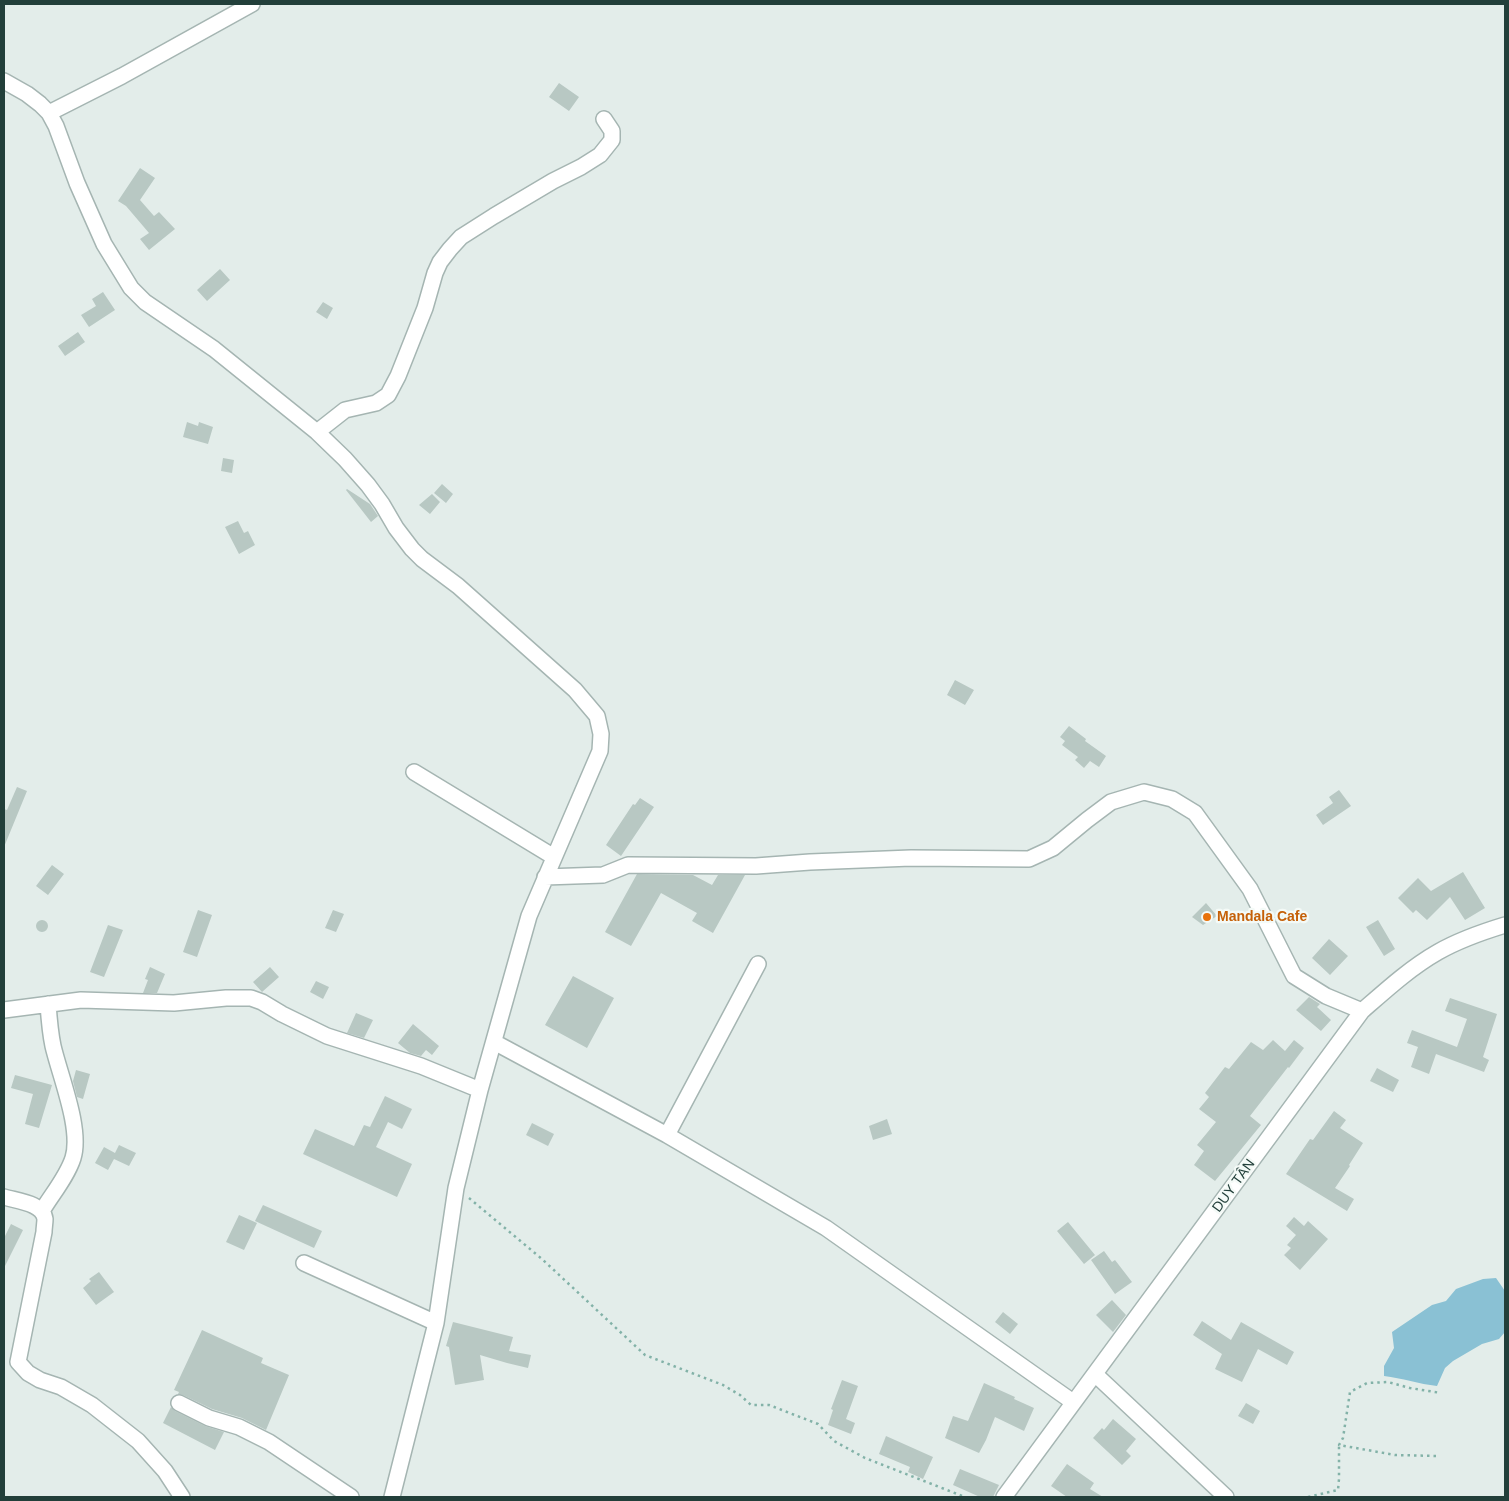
<!DOCTYPE html>
<meta charset="utf-8">
<style>
body{margin:0}
#map{position:relative;width:1509px;height:1501px;overflow:hidden;background:#e3edea;font-family:Arial,sans-serif}
canvas{display:block}
.frame{position:absolute;inset:0;border:5px solid #223f3a;pointer-events:none}
</style>
<div id="map">
<canvas width="1509" height="1501"></canvas>
<div class="frame"></div>
</div>
<script>
const g = document.querySelector('canvas').getContext('2d');
g.lineJoin = 'round';
function paint(path, color) {
  g.fillStyle = color;
  g.fill(path, 'evenodd');
}
function trace(path, color, width, dash) {
  g.strokeStyle = color;
  g.lineWidth = width;
  g.lineCap = dash ? 'butt' : 'round';
  g.setLineDash(dash || []);
  g.stroke(path);
}
function write(font, color, halo, rows, align = 'center') {
  g.font = font + ' Arial,sans-serif';
  g.lineWidth = 4.5;
  g.setLineDash([]);
  g.textBaseline = 'middle';
  g.strokeStyle = halo;
  g.fillStyle = color;
  for (const [text, x, y, turn = 0] of rows) {
    g.save();
    g.translate(x, y);
    g.rotate((+turn || 0) * Math.PI / 180);
    g.textAlign = isNaN(turn) ? turn : align;
    if (halo) g.strokeText(text, 0, 0);
    g.fillText(text, 0, 0);
    g.restore();
  }
}
const water = new Path2D(`
 M 1496,1278 L 1505,1291 L 1505,1332 L 1499,1339 L 1482,1344 L 1453,1361 L 1445,1368 L 1437,1386 C 1419,1384 1402,1378 1384,1376 L 1384,1366 L 1394,1348 L 1392,1332 L 1432,1305 L 1446,1301 L 1456,1289 L 1483,1279 Z`);
const building = new Path2D(`
 M 559,83 L 579,97 L 569,111 L 549,97 Z
 M 140,168 L 155,178 L 140,200 L 154,216 L 159,212 L 175,229 L 149,250 L 140,239 L 149,233 L 126,206 L 118,201 Z
 M 220,269 L 230,280 L 207,301 L 197,290 Z
 M 103,292 L 115,310 L 89,327 L 81,315 L 96,306 L 92,299 Z
 M 323,302 L 333,308 L 327,319 L 316,312 Z
 M 78,332 L 85,342 L 65,356 L 58,346 Z
 M 187,422 L 198,426 L 199,422 L 213,427 L 208,444 L 183,437 Z
 M 223,458 L 234,460 L 232,473 L 221,471 Z
 M 442,484 L 453,494 L 446,503 L 434,493 Z
 M 347,489 L 370,504 L 378,516 L 371,522 L 346,490 Z
 M 432,494 L 440,502 L 430,514 L 419,505 Z
 M 238,521 L 244,533 L 248,531 L 255,545 L 239,554 L 225,527 Z
 M 955,680 L 974,690 L 965,705 L 947,695 Z
 M 1069,726 L 1086,739 L 1085,741 L 1106,756 L 1099,767 L 1090,761 L 1084,768 L 1075,760 L 1078,757 L 1062,745 L 1065,741 L 1060,737 Z
 M 17,787 L 27,791 L 4,847 L 4,809 L 7,810 Z
 M 1339,790 L 1351,806 L 1323,825 L 1316,815 L 1333,803 L 1329,797 Z
 M 640,798 L 654,807 L 621,856 L 606,845 L 633,804 L 635,805 Z
 M 52,865 L 64,874 L 48,895 L 36,886 Z
 M 1463,872 L 1485,908 L 1465,920 L 1450,897 L 1427,920 L 1416,910 L 1413,913 L 1398,898 L 1418,878 L 1431,891 Z
 M 637,874 L 693,875 L 712,885 L 718,875 L 745,875 L 713,933 L 692,921 L 697,913 L 661,893 L 631,946 L 605,932 Z
 M 1206,903 L 1217,916 L 1203,925 L 1192,917 Z
 M 198,910 L 212,915 L 197,957 L 183,952 Z
 M 333,910 L 344,914 L 336,932 L 325,928 Z
 M 1378,920 L 1395,949 L 1384,956 L 1366,927 Z
 M36 926a6 6 0 1 1 12 0a6 6 0 1 1-12 0Z
 M 108,925 L 123,930 L 104,977 L 90,972 Z
 M 1329,939 L 1348,956 L 1330,975 L 1312,958 Z
 M 150,967 L 165,974 L 157,993 L 143,993 L 148,980 L 145,979 Z
 M 270,967 L 279,977 L 262,992 L 253,982 Z
 M 573,976 L 614,998 L 587,1048 L 545,1025 Z
 M 316,981 L 329,987 L 323,999 L 310,992 Z
 M 1309,997 L 1320,1004 L 1317,1007 L 1331,1020 L 1321,1031 L 1296,1010 Z
 M 1450,998 L 1497,1014 L 1483,1057 L 1489,1060 L 1484,1072 L 1436,1054 L 1429,1074 L 1411,1067 L 1418,1047 L 1407,1043 L 1412,1030 L 1457,1047 L 1467,1019 L 1445,1011 Z
 M 356,1013 L 373,1020 L 364,1038 L 347,1033 Z
 M 413,1024 L 439,1046 L 432,1055 L 426,1050 L 421,1056 L 410,1053 L 398,1043 Z
 M 1273,1040 L 1285,1051 L 1294,1040 L 1304,1048 L 1289,1068 L 1288,1067 L 1250,1116 L 1261,1125 L 1215,1181 L 1194,1165 L 1204,1151 L 1197,1145 L 1216,1122 L 1199,1109 L 1209,1097 L 1205,1093 L 1225,1067 L 1229,1069 L 1251,1042 L 1263,1050 Z
 M 1377,1068 L 1399,1080 L 1393,1092 L 1370,1081 Z
 M 76,1070 L 90,1074 L 83,1099 L 77,1097 L 73,1081 Z
 M 15,1075 L 52,1085 L 39,1128 L 25,1124 L 33,1094 L 11,1088 Z
 M 385,1096 L 412,1109 L 402,1129 L 388,1122 L 376,1147 L 412,1164 L 397,1197 L 303,1154 L 315,1129 L 354,1146 L 364,1125 L 370,1127 Z
 M 1334,1111 L 1346,1120 L 1340,1128 L 1363,1143 L 1349,1165 L 1350,1166 L 1335,1188 L 1354,1199 L 1347,1211 L 1286,1174 L 1310,1139 L 1313,1140 Z
 M 887,1119 L 892,1134 L 873,1140 L 869,1126 Z
 M 532,1123 L 554,1134 L 548,1146 L 526,1135 Z
 M 119,1145 L 136,1153 L 129,1166 L 114,1159 L 108,1170 L 95,1163 L 104,1147 L 115,1153 Z
 M 263,1205 L 322,1231 L 314,1248 L 255,1221 Z
 M 239,1215 L 257,1223 L 244,1250 L 226,1242 Z
 M 1294,1217 L 1304,1226 L 1308,1221 L 1328,1239 L 1300,1270 L 1284,1255 L 1291,1248 L 1287,1245 L 1296,1235 L 1286,1226 Z
 M 1068,1222 L 1095,1255 L 1084,1264 L 1057,1231 Z
 M 11,1224 L 23,1230 L 4,1268 L 4,1238 Z
 M 1104,1251 L 1112,1262 L 1115,1260 L 1132,1282 L 1115,1294 L 1091,1260 Z
 M 99,1272 L 114,1292 L 96,1305 L 83,1288 L 91,1281 L 89,1279 Z
 M 1112,1300 L 1126,1315 L 1113,1332 L 1096,1315 Z
 M 1003,1312 L 1018,1324 L 1010,1334 L 995,1322 Z
 M 1202,1321 L 1231,1340 L 1241,1322 L 1294,1352 L 1287,1365 L 1258,1349 L 1242,1382 L 1215,1369 L 1222,1354 L 1193,1335 Z
 M 453,1322 L 513,1337 L 509,1351 L 531,1355 L 528,1368 L 507,1363 L 480,1355 L 484,1380 L 455,1385 L 449,1347 L 446,1346 Z
 M 202,1330 L 263,1358 L 261,1363 L 289,1375 L 266,1430 L 242,1418 L 212,1409 L 183,1395 L 178,1394 L 179,1392 L 174,1390 Z
 M 842,1380 L 858,1386 L 846,1419 L 855,1423 L 851,1434 L 828,1425 L 833,1410 L 831,1409 Z
 M 984,1383 L 1015,1397 L 1014,1399 L 1034,1408 L 1024,1431 L 995,1417 L 986,1440 L 979,1453 L 945,1438 L 953,1416 L 968,1421 Z
 M 1246,1403 L 1260,1411 L 1253,1424 L 1238,1416 Z
 M 171,1407 L 175,1411 L 205,1426 L 224,1432 L 215,1450 L 163,1423 Z
 M 1113,1419 L 1136,1439 L 1126,1451 L 1131,1456 L 1122,1465 L 1093,1438 L 1102,1428 L 1104,1430 Z
 M 886,1436 L 933,1457 L 923,1479 L 908,1472 L 910,1467 L 879,1454 Z
 M 1067,1464 L 1094,1483 L 1090,1489 L 1103,1497 L 1067,1497 L 1051,1486 Z
 M 960,1469 L 999,1485 L 993,1497 L 980,1497 L 953,1485 Z`);
const path = new Path2D(`
 M 469,1198 L 542,1259 L 645,1355 L 723,1385 L 740,1395 L 751,1405 L 769,1405 L 818,1424 L 834,1441 L 865,1458 L 965,1497
 M 1436,1456 L 1395,1455 L 1339,1445 L 1343,1438 L 1350,1392 L 1367,1383 L 1388,1382 L 1410,1388 L 1441,1393
 M 1308,1497 L 1338,1490 L 1339,1479 L 1339,1445`);
const minor = new Path2D(`
 M 4,81 L 27,94 L 40,104 L 49,113 L 56,126 L 77,183 L 104,244 L 131,288 L 145,302 L 214,349 L 317,432 L 345,459 L 368,485 L 382,504 L 396,528 L 412,549 L 422,559 L 458,586 L 575,690 L 597,716 L 601,734 L 600,751 L 529,916 L 480,1090 L 456,1188 L 436,1323 L 392,1497
 M 49,113 L 122,76 L 252,4
 M 317,432 L 345,410 L 376,403 L 388,395 L 398,376 L 425,308 L 435,273 L 440,262 L 450,249 L 461,237 L 494,216 L 553,181 L 581,167 L 600,155 L 612,140 L 612,131 L 604,119
 M 414,772 L 554,857
 M 545,877 L 603,875 L 628,865 L 756,866 L 810,862 L 911,858 L 1029,859 L 1053,848 L 1087,820 L 1111,802 L 1144,792 L 1172,799 L 1195,813 L 1250,889 L 1294,976 L 1326,996 L 1362,1011
 M 4,1010 L 81,1000 L 174,1003 L 226,998 L 251,998 L 262,1002 L 282,1014 L 327,1036 L 421,1066 L 480,1090
 M 494,1042 L 667,1135 L 826,1228 L 1073,1402
 M 667,1135 L 758,964
 M 4,1197 C 17,1201 43,1203 45,1219 C 45,1223 44,1228 44,1232 L 18,1362 L 28,1373 L 40,1380 L 61,1387 L 92,1405 L 138,1441 L 165,1471 L 182,1497
 M 42,1211 C 52,1194 67,1177 73,1158 C 82,1129 60,1076 53,1046 C 50,1032 49,1018 48,1004
 M 304,1263 L 436,1323
 M 1096,1375 L 1226,1497
 M 179,1403 L 209,1418 L 239,1427 L 269,1442 L 351,1497
 M 1004,1497 L 1362,1011 C 1386,990 1410,968 1438,952 C 1459,940 1482,932 1505,925`);
const markers = [
 [1207,917,5,"#e8710a"]
];
const foodNames = [
 ["Mandala Cafe",1217,917]
];
const streetNames = [
 ["DUY TÂN",1234,1186,-54]
];
paint(water, '#8ac1d4');
paint(building, '#b8c8c3');
trace(minor, '#a5b5b2', 18);
trace(path, '#83b2a8', 2.5, [2.5, 4]);
trace(minor, '#fff', 15);
for (const [x, y, r, color] of markers) {
  const dot = new Path2D();
  dot.arc(x, y, r, 0, 2 * Math.PI);
  g.fillStyle = color;
  g.fill(dot);
  trace(dot, '#f4faf7', 2);
}
write('bold 14px', '#c56008', '#f4faf7', foodNames, 'left');
write('14px', '#223f3a', '#f4faf7', streetNames);
</script>
